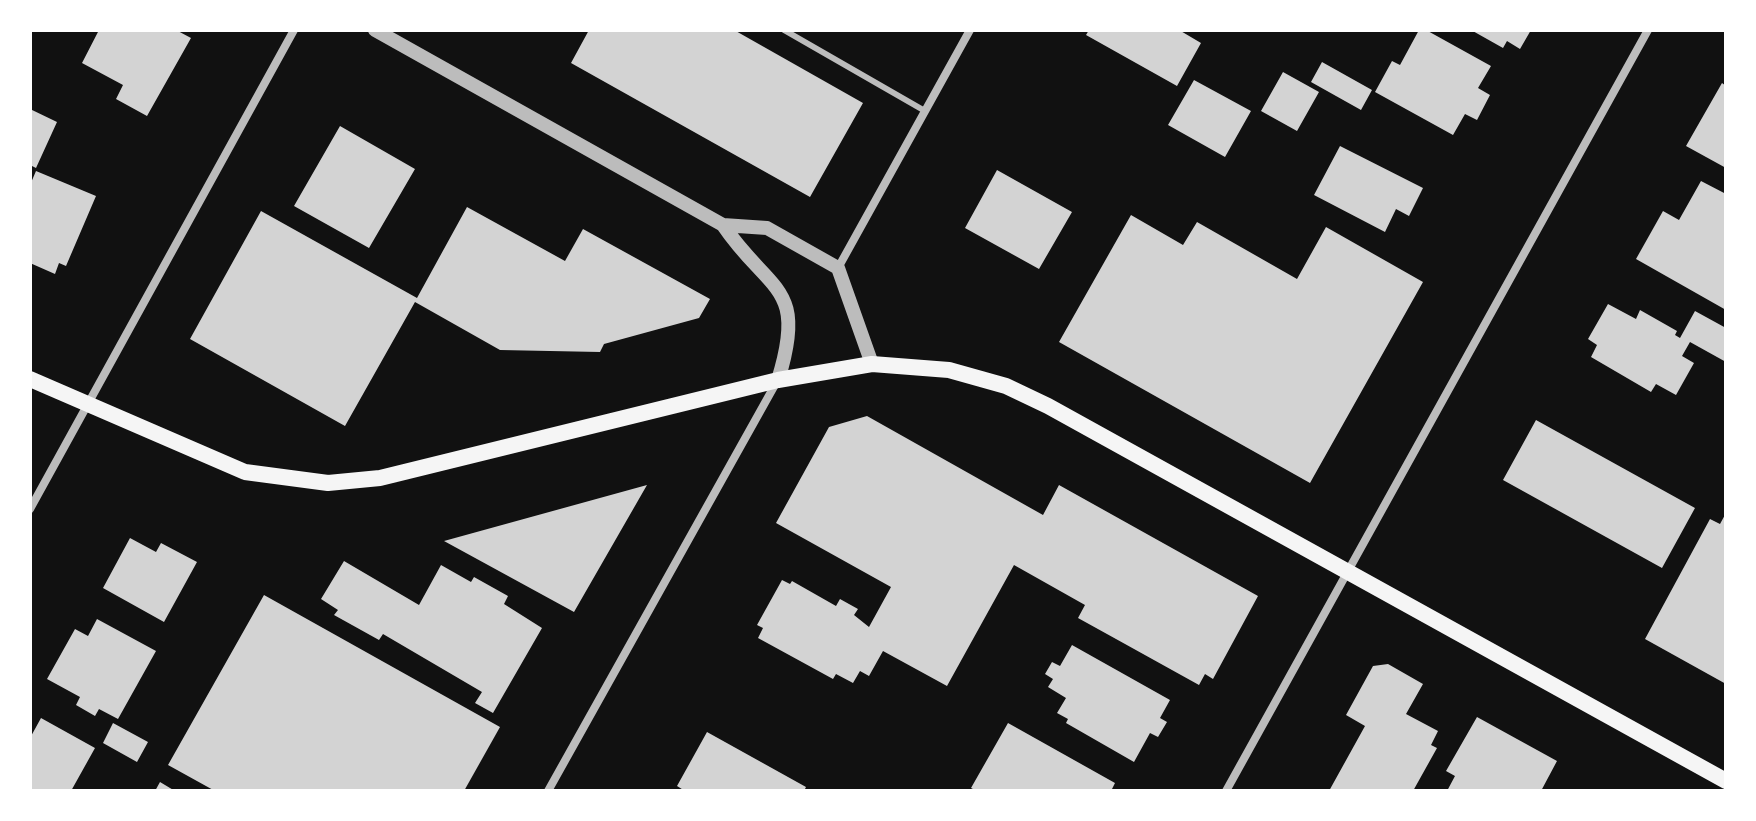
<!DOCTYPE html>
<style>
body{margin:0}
#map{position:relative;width:1756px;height:821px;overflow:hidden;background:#111;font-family:"PT Sans",sans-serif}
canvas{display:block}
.frame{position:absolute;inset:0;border:32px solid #fff;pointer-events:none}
</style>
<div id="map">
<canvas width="1756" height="821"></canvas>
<div class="frame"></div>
</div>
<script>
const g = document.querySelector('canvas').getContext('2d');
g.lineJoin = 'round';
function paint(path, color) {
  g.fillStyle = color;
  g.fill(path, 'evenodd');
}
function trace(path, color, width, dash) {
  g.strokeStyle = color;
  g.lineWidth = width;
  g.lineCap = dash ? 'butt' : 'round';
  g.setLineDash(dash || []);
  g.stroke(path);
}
const building = new Path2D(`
 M 99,30 L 176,30 L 191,38 L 147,116 L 116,99 L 123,85 L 82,63 Z
 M 589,30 L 734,30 L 863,103 L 810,197 L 571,63 Z
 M 1089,30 L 1179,30 L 1201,43 L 1177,86 L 1086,35 Z
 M 1419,30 L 1426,30 L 1491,66 L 1478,88 L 1490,95 L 1477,120 L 1465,114 L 1453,135 L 1375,92 L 1392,61 L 1400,65 Z
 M 1471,30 L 1531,30 L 1520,49 L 1507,41 L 1503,48 Z
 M 1322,62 L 1372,90 L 1361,110 L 1311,82 Z
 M 1283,72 L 1319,92 L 1297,131 L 1261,111 Z
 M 1194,80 L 1251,111 L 1225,157 L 1168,125 Z
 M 1722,83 L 1726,86 L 1726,168 L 1686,146 Z
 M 30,109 L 57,122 L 36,168 L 30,165 Z
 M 340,126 L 415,169 L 369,248 L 294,206 Z
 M 1340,146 L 1423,188 L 1409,216 L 1396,209 L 1385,232 L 1314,195 Z
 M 997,170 L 1072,212 L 1039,269 L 965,228 Z
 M 36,171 L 96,196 L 66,266 L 59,263 L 55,274 L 30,263 L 30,185 Z
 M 1701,181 L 1726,194 L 1726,310 L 1636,259 L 1663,211 L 1679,220 Z
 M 467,207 L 565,261 L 583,229 L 710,299 L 699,318 L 604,344 L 600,352 L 500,350 L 415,302 L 345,426 L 190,339 L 261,211 L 417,298 Z
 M 1131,215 L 1183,245 L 1197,222 L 1297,279 L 1326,227 L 1423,282 L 1310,483 L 1059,342 Z
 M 1608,304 L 1636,319 L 1640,310 L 1677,331 L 1675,335 L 1680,338 L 1695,311 L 1726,328 L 1726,362 L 1690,342 L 1682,356 L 1694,363 L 1676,395 L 1656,384 L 1651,392 L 1591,357 L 1597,345 L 1588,339 Z
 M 867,416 L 1043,515 L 1059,485 L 1258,596 L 1213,679 L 1205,674 L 1199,685 L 1116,639 L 1078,618 L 1085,605 L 1014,565 L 947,686 L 883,651 L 869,676 L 860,671 L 853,683 L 836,674 L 833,679 L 758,638 L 763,628 L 757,625 L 782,580 L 790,584 L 792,581 L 836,606 L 840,599 L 858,609 L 854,615 L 869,627 L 891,587 L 776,523 L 829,427 Z
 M 1536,420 L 1695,508 L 1662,568 L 1503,480 Z
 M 647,485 L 574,612 L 444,541 Z
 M 1726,513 L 1726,684 L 1645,639 L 1710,519 L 1720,524 Z
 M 130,538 L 156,552 L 161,543 L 197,562 L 164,622 L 103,588 Z
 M 344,561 L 419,605 L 441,565 L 471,582 L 474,577 L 508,596 L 504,604 L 542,628 L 493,713 L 475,703 L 482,692 L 383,634 L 379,640 L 334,615 L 338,610 L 321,599 Z
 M 264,595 L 500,727 L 464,791 L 215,791 L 168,765 Z
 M 97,619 L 156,651 L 118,719 L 99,709 L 95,716 L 76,705 L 80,697 L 47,679 L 75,629 L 88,636 Z
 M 1072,645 L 1170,700 L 1160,718 L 1167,722 L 1158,737 L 1150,733 L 1134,762 L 1066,723 L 1068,719 L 1057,713 L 1066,698 L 1048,687 L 1053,679 L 1045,674 L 1052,662 L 1060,666 Z
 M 1388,664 L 1423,684 L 1406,714 L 1438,731 L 1431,745 L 1437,748 L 1413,791 L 1329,791 L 1365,726 L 1346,715 L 1373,666 Z
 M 1477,717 L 1557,761 L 1541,791 L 1447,791 L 1455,776 L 1446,771 Z
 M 41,718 L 95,748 L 71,791 L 30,791 L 30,738 Z
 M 113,723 L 148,742 L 137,762 L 103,743 Z
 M 1008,723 L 1115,783 L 1111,791 L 977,791 L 971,788 Z
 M 707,732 L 806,787 L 804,791 L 685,791 L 677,786 Z
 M 160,782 L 175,791 L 155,791 Z`);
const service = new Path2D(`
 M 784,30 L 925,111`);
const minor = new Path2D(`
 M 838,268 L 970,30
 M 30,509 L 294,30
 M 548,791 L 776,383
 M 1226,791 L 1648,30`);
const tertiary = new Path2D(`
 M 375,30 L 723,225 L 767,228 L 838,268 L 872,364
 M 723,225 C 769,293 808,284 778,380`);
const secondary = new Path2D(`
 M 30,379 L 245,472 L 328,483 L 380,478 L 778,380 L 872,364 L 949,370 L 1006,386 L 1048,406 L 1726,781`);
paint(building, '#d3d3d3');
trace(service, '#bcbcbc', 6);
trace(minor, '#bcbcbc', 8);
trace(tertiary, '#bcbcbc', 14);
trace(secondary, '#f5f5f5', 16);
</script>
